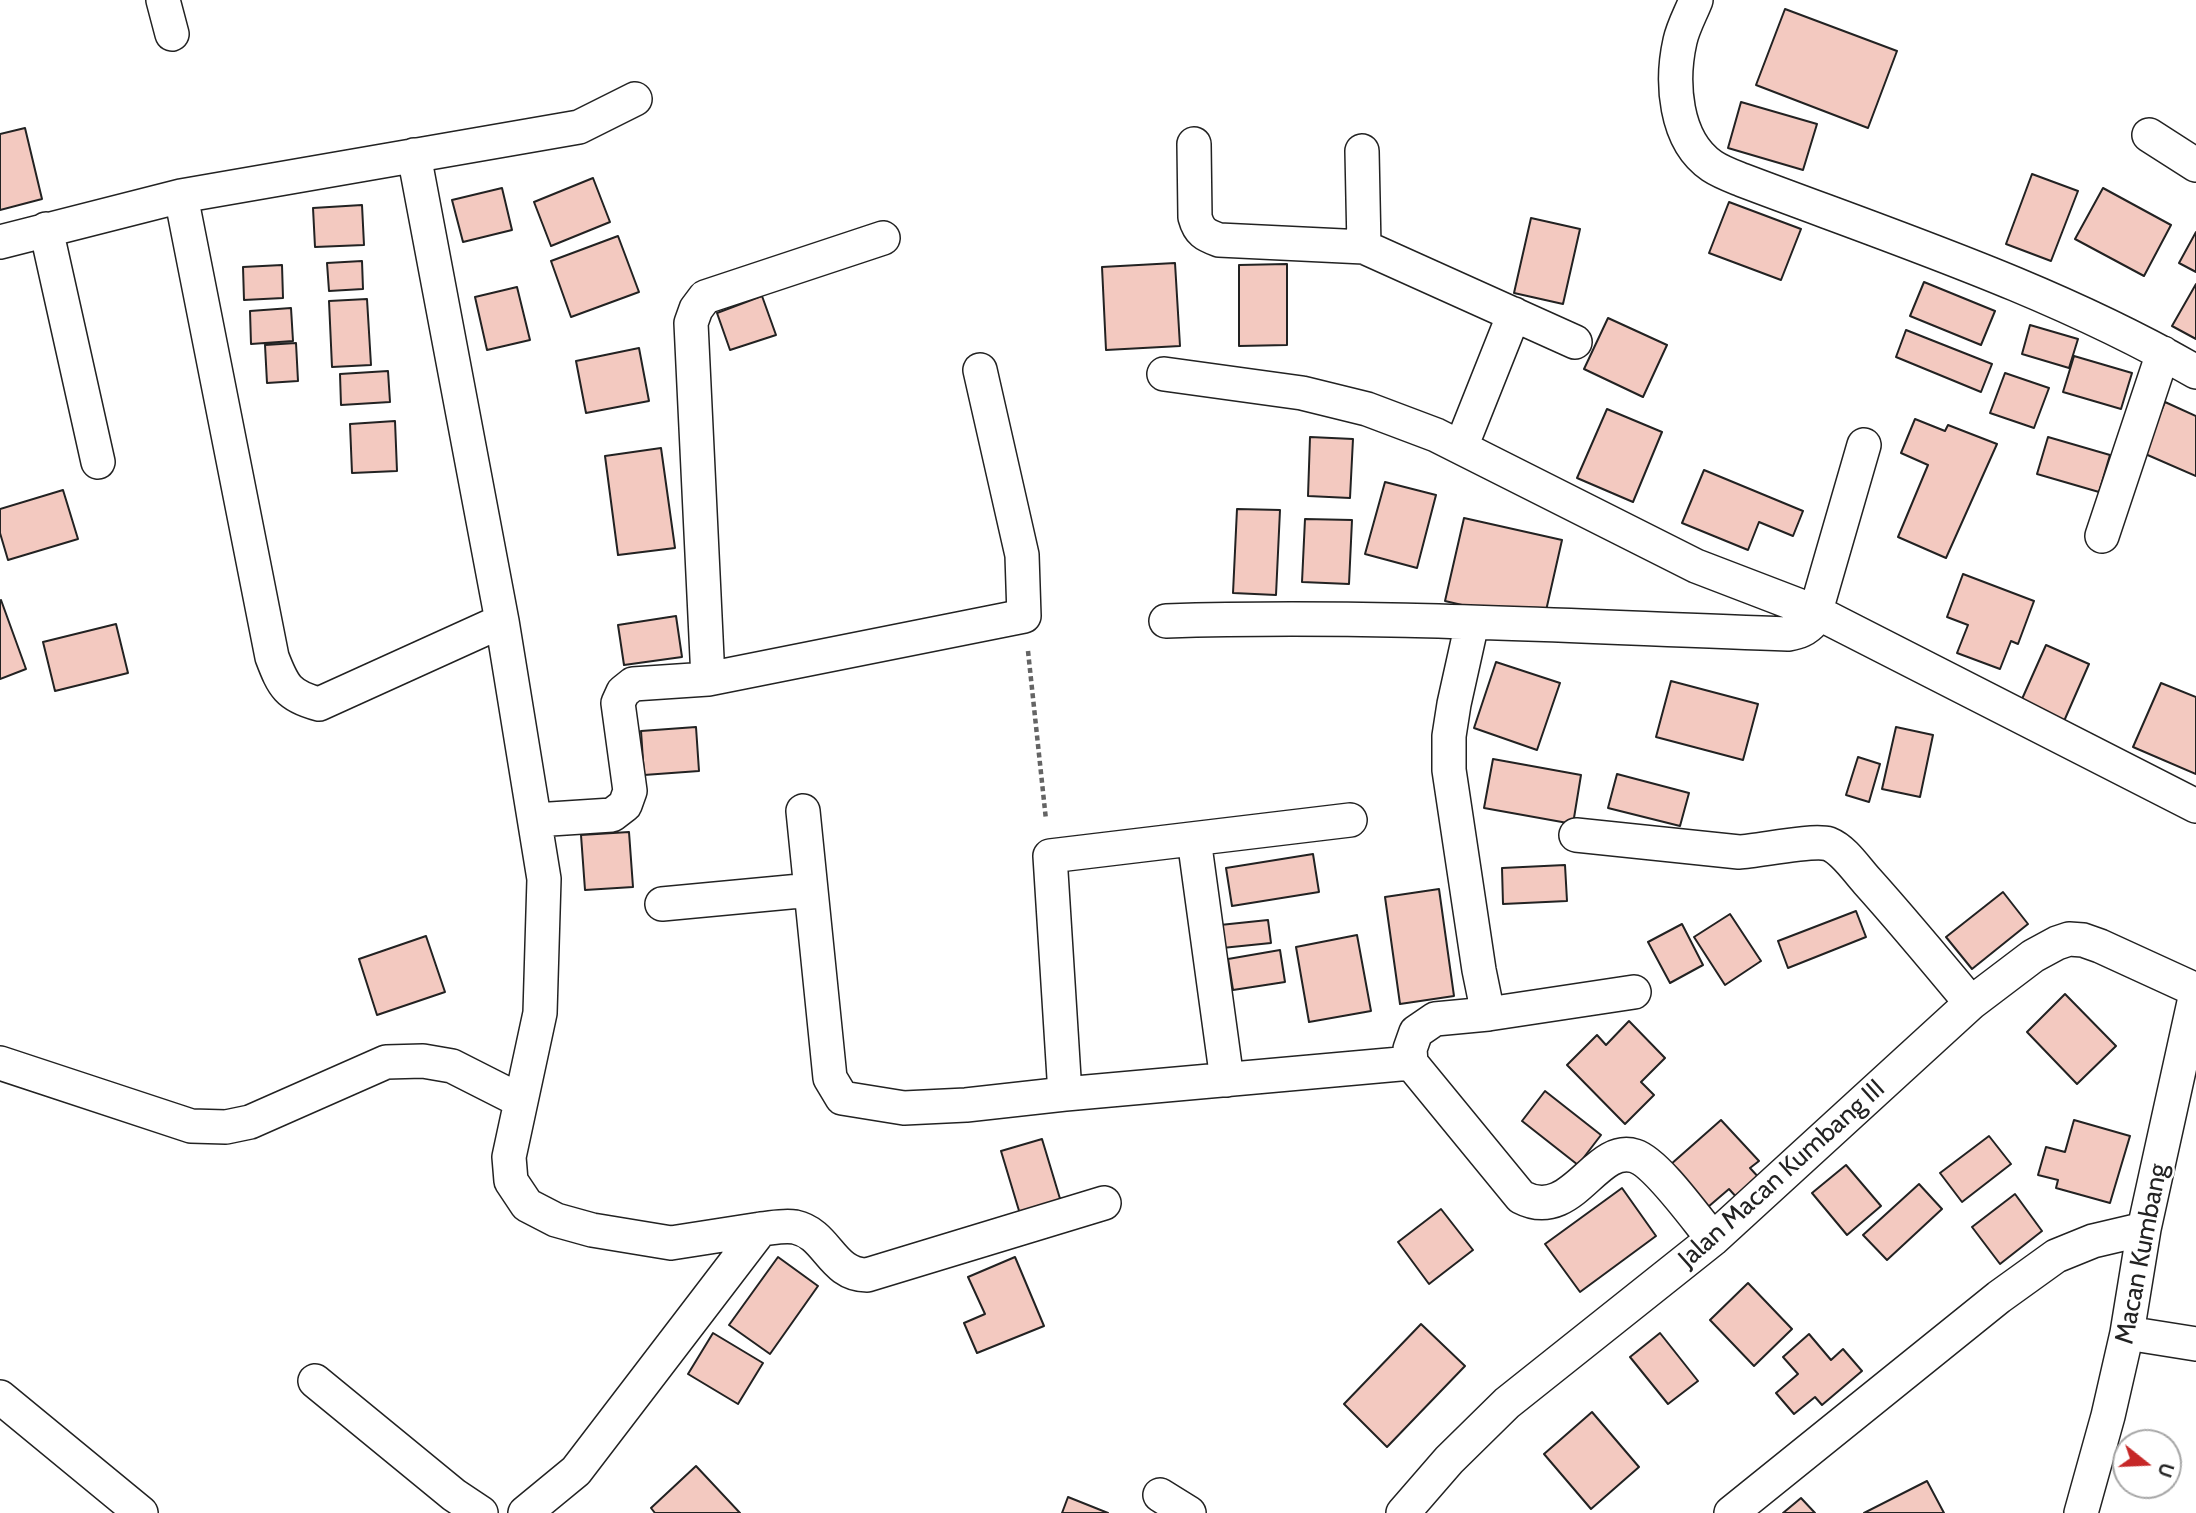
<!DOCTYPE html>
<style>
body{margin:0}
#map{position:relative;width:2196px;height:1513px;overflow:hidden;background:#fff;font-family:Cabin,sans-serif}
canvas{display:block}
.north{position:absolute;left:2112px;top:1429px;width:70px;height:70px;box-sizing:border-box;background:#fff;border:2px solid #a7a7a7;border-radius:50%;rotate:108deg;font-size:19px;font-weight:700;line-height:28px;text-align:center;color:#222}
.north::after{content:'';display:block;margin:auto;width:24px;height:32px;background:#c62828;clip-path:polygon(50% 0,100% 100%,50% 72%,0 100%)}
</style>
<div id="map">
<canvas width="2196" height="1513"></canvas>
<div class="north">U</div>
</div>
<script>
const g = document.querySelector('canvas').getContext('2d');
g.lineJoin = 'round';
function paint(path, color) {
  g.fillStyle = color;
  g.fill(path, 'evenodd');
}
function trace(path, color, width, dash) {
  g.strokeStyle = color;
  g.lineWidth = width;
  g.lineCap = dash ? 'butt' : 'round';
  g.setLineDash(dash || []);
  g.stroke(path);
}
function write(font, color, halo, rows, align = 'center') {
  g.font = font + ' Cabin,sans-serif';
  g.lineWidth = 5;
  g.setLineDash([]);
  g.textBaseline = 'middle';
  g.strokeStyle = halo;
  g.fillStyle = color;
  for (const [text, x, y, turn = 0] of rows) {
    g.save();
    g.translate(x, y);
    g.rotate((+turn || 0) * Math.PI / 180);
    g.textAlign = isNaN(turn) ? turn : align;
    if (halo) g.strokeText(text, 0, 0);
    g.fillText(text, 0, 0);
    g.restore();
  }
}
const building = new Path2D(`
 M 1785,9 L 1897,51 L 1868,128 L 1756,85 Z
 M 1741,102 L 1817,124 L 1803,170 L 1728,148 Z
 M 25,128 L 42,199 L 0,210 L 0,134 Z
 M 2032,174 L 2078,191 L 2051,261 L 2006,244 Z
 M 593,178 L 610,222 L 551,246 L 534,202 Z
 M 502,188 L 512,230 L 463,242 L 452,200 Z
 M 2103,188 L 2171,225 L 2144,276 L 2075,239 Z
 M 1729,202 L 1801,229 L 1781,280 L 1709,253 Z
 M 362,205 L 364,245 L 315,247 L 313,208 Z
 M 1531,218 L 1580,229 L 1563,304 L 1514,293 Z
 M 2196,232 L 2196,272 L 2179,263 Z
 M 618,236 L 639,292 L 571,317 L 551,261 Z
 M 362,261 L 363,289 L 329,291 L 327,263 Z
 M 1175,263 L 1180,346 L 1106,350 L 1102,267 Z
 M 1287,264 L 1287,345 L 1239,346 L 1239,265 Z
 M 282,265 L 283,298 L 244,300 L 243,267 Z
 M 1924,282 L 1995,311 L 1981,345 L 1910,316 Z
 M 2196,284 L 2196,339 L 2172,326 Z
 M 517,287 L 530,340 L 487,350 L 475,297 Z
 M 762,296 L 776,335 L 730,350 L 717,313 Z
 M 367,299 L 371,365 L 332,367 L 329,301 Z
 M 291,308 L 293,341 L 251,344 L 250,311 Z
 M 1608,318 L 1667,345 L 1643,397 L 1584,369 Z
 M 2030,325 L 2078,339 L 2069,368 L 2022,354 Z
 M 1906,330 L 1992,364 L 1981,392 L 1896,357 Z
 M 296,343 L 298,381 L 267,383 L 265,345 Z
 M 639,348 L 649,401 L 586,413 L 576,361 Z
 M 2074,356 L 2132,373 L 2121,409 L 2063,392 Z
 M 388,371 L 390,402 L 341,405 L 340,374 Z
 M 2005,373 L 2049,388 L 2034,428 L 1990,413 Z
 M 2165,402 L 2196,416 L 2196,476 L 2143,453 Z
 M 1607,409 L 1662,432 L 1633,502 L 1577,478 Z
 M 1915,419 L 1945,431 L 1948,425 L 1997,444 L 1946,558 L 1898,537 L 1928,465 L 1901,453 Z
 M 395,421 L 397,471 L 352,473 L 350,424 Z
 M 1310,437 L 1353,439 L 1350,498 L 1308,496 Z
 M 2048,437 L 2110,455 L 2099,492 L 2037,474 Z
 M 661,448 L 675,548 L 618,555 L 605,456 Z
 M 1704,470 L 1803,511 L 1793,536 L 1759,522 L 1748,550 L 1682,523 Z
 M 1385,482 L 1436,495 L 1417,568 L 1365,554 Z
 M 63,490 L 78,539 L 8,560 L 0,533 L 0,509 Z
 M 1237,509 L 1280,510 L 1276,595 L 1233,593 Z
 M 1464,518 L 1562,540 L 1543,624 L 1445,601 Z
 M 1305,519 L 1352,520 L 1349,584 L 1302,582 Z
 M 1963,574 L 2034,601 L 2018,644 L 2011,641 L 2000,669 L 1957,653 L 1968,625 L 1947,617 Z
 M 1,600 L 26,669 L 0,679 L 0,601 Z
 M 676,616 L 682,657 L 624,665 L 618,625 Z
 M 116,624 L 128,673 L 55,691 L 43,642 Z
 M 2046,645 L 2089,664 L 2061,728 L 2018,708 Z
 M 1496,662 L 1560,683 L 1537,750 L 1474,728 Z
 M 1671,681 L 1758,704 L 1743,760 L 1656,737 Z
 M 2161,683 L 2196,697 L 2196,774 L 2133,747 Z
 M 696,727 L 699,771 L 644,775 L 641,731 Z
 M 1896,727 L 1933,735 L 1920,797 L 1882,789 Z
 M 1858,757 L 1880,764 L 1869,802 L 1846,795 Z
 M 1493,759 L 1581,775 L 1573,824 L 1484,808 Z
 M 1617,774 L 1689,793 L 1680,826 L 1608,808 Z
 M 629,832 L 633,887 L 585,890 L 581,835 Z
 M 1313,854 L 1319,892 L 1232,906 L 1226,868 Z
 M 1565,865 L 1567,901 L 1503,904 L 1502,868 Z
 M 1439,889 L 1454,996 L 1400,1004 L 1385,897 Z
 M 2003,892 L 2028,924 L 1972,969 L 1946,937 Z
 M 1856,911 L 1866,937 L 1788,968 L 1778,941 Z
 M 1730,914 L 1761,961 L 1725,985 L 1694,937 Z
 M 1268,920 L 1271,943 L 1222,948 L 1220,925 Z
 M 1682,924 L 1703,965 L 1670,983 L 1648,942 Z
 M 1357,935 L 1371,1011 L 1309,1022 L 1296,947 Z
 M 426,936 L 445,992 L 377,1015 L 359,959 Z
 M 1280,950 L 1285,982 L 1233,990 L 1228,959 Z
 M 2065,994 L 2116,1046 L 2077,1084 L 2027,1032 Z
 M 1629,1021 L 1665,1058 L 1641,1082 L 1654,1095 L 1625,1124 L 1567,1065 L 1597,1035 L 1606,1045 Z
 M 1545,1091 L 1601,1135 L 1578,1165 L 1522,1121 Z
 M 1721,1120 L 1759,1161 L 1750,1168 L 1761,1180 L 1739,1200 L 1729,1189 L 1708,1207 L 1670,1165 Z
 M 2074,1120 L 2130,1136 L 2110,1203 L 2056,1188 L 2058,1180 L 2038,1175 L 2046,1147 L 2065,1152 Z
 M 1989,1136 L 2011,1164 L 1962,1202 L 1940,1173 Z
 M 1042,1139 L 1061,1202 L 1020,1214 L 1001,1151 Z
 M 1846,1165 L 1881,1206 L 1847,1235 L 1812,1193 Z
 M 1919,1184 L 1942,1209 L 1887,1260 L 1863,1235 Z
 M 1622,1188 L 1656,1236 L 1580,1292 L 1545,1244 Z
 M 2015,1194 L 2042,1231 L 2000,1264 L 1972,1227 Z
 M 1441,1209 L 1473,1250 L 1429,1284 L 1398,1242 Z
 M 778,1257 L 818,1286 L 770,1354 L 729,1325 Z
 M 1015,1257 L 1044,1326 L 977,1353 L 964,1323 L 985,1314 L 968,1277 Z
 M 1748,1283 L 1792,1329 L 1754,1366 L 1710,1320 Z
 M 1421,1324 L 1465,1366 L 1387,1447 L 1344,1404 Z
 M 713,1333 L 763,1363 L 738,1404 L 688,1374 Z
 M 1660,1333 L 1698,1381 L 1668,1404 L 1630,1357 Z
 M 1809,1334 L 1831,1360 L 1843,1349 L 1862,1371 L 1822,1405 L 1815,1397 L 1794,1414 L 1776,1393 L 1798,1374 L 1783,1357 Z
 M 1592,1412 L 1639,1467 L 1591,1509 L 1544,1454 Z
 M 696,1466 L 740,1513 L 655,1513 L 651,1508 Z
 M 1927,1481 L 1944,1513 L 1864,1513 Z
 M 1068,1497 L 1108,1513 L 1062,1513 Z
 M 1801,1498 L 1815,1513 L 1783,1513 Z`);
const path = new Path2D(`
 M 1028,651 L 1046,820`);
const street = new Path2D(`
 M 163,0 L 172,34
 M 1696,0 C 1691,13 1683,27 1680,41 C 1671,81 1674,140 1712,166 C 1721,172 1732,176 1742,180 C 1895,238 2054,290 2196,372
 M 2149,135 L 2196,165
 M 1194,144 L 1195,217 C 1199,232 1205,235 1219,240 L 1364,247 L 1575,342
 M 1362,151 L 1364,247
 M 414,155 L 502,621 L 544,879 L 540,1013 L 509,1157 L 511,1181 L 527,1205 L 556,1220 L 592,1230 L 671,1243 L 761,1229 L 576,1471 L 525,1513
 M 181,196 L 272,657 C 283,686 288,696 319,704 L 502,621
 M 46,229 L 98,462
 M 0,242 L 181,196 L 579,127 L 635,99
 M 1164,374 L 1302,393 L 1367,409 L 1436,435 L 1696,566 L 1816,612 L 2196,806
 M 1461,447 L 1514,314
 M 2102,536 L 2163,353
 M 1166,621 C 1374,614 1581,627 1788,634 C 1798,632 1806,630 1813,621 L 1864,445
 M 1472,623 L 1454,704 L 1449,736 L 1449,770 L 1479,970 L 1488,1014
 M 708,679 L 1024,616 L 1022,555 L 980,370
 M 803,811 L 830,1078 L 842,1098 L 904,1108 L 966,1105 L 1065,1094 L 1411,1063
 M 535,820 L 612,815 L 625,805 L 630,791 L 618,703 L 623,692 L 633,684 L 708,679 L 691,323 L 696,309 L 705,297 L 883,238
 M 1576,835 L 1739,852 C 1759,851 1813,839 1829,844 C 1844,850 1856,869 1867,881 C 1903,921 1937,962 1971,1003
 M 1194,839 L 1227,1080
 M 662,904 L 811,890
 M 1634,992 L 1488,1014 L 1435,1019 L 1416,1032 L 1410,1049 L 1411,1063 L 1521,1197 C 1573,1224 1595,1143 1635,1156 C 1657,1163 1697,1220 1713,1239
 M 0,1063 L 191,1126 L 226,1127 L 250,1122 L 386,1062 L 423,1061 L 452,1066 L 521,1101
 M 1065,1094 L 1050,856 L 1350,820
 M 761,1229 C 772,1228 784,1225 795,1227 C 828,1234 831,1275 867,1275 L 1104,1203
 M 2127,1333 L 2196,1344
 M 315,1381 L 454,1495 L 481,1513
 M 0,1397 L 141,1513
 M 1160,1495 L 1189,1513
 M 1403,1513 L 1449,1460 L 1507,1403 L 1713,1239 L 1971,1003 L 2033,956 L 2057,943 L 2069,939 L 2083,940 L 2100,946 L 2196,990
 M 1731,1513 L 1999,1297 L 2056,1256 L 2093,1241 L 2144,1229
 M 2081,1513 L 2108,1416 L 2127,1333 L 2144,1229 L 2196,993`);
const streetNames = [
 ["Jalan Macan Kumbang III",1782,1174,-42],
 ["Macan Kumbang",2142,1254,-79]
];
paint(building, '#f3c9c0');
trace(building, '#222', 2);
trace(street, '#222', 36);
trace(path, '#646464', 4.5, [5, 3.5]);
trace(street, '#fff', 33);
write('26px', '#222', '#fff', streetNames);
</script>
